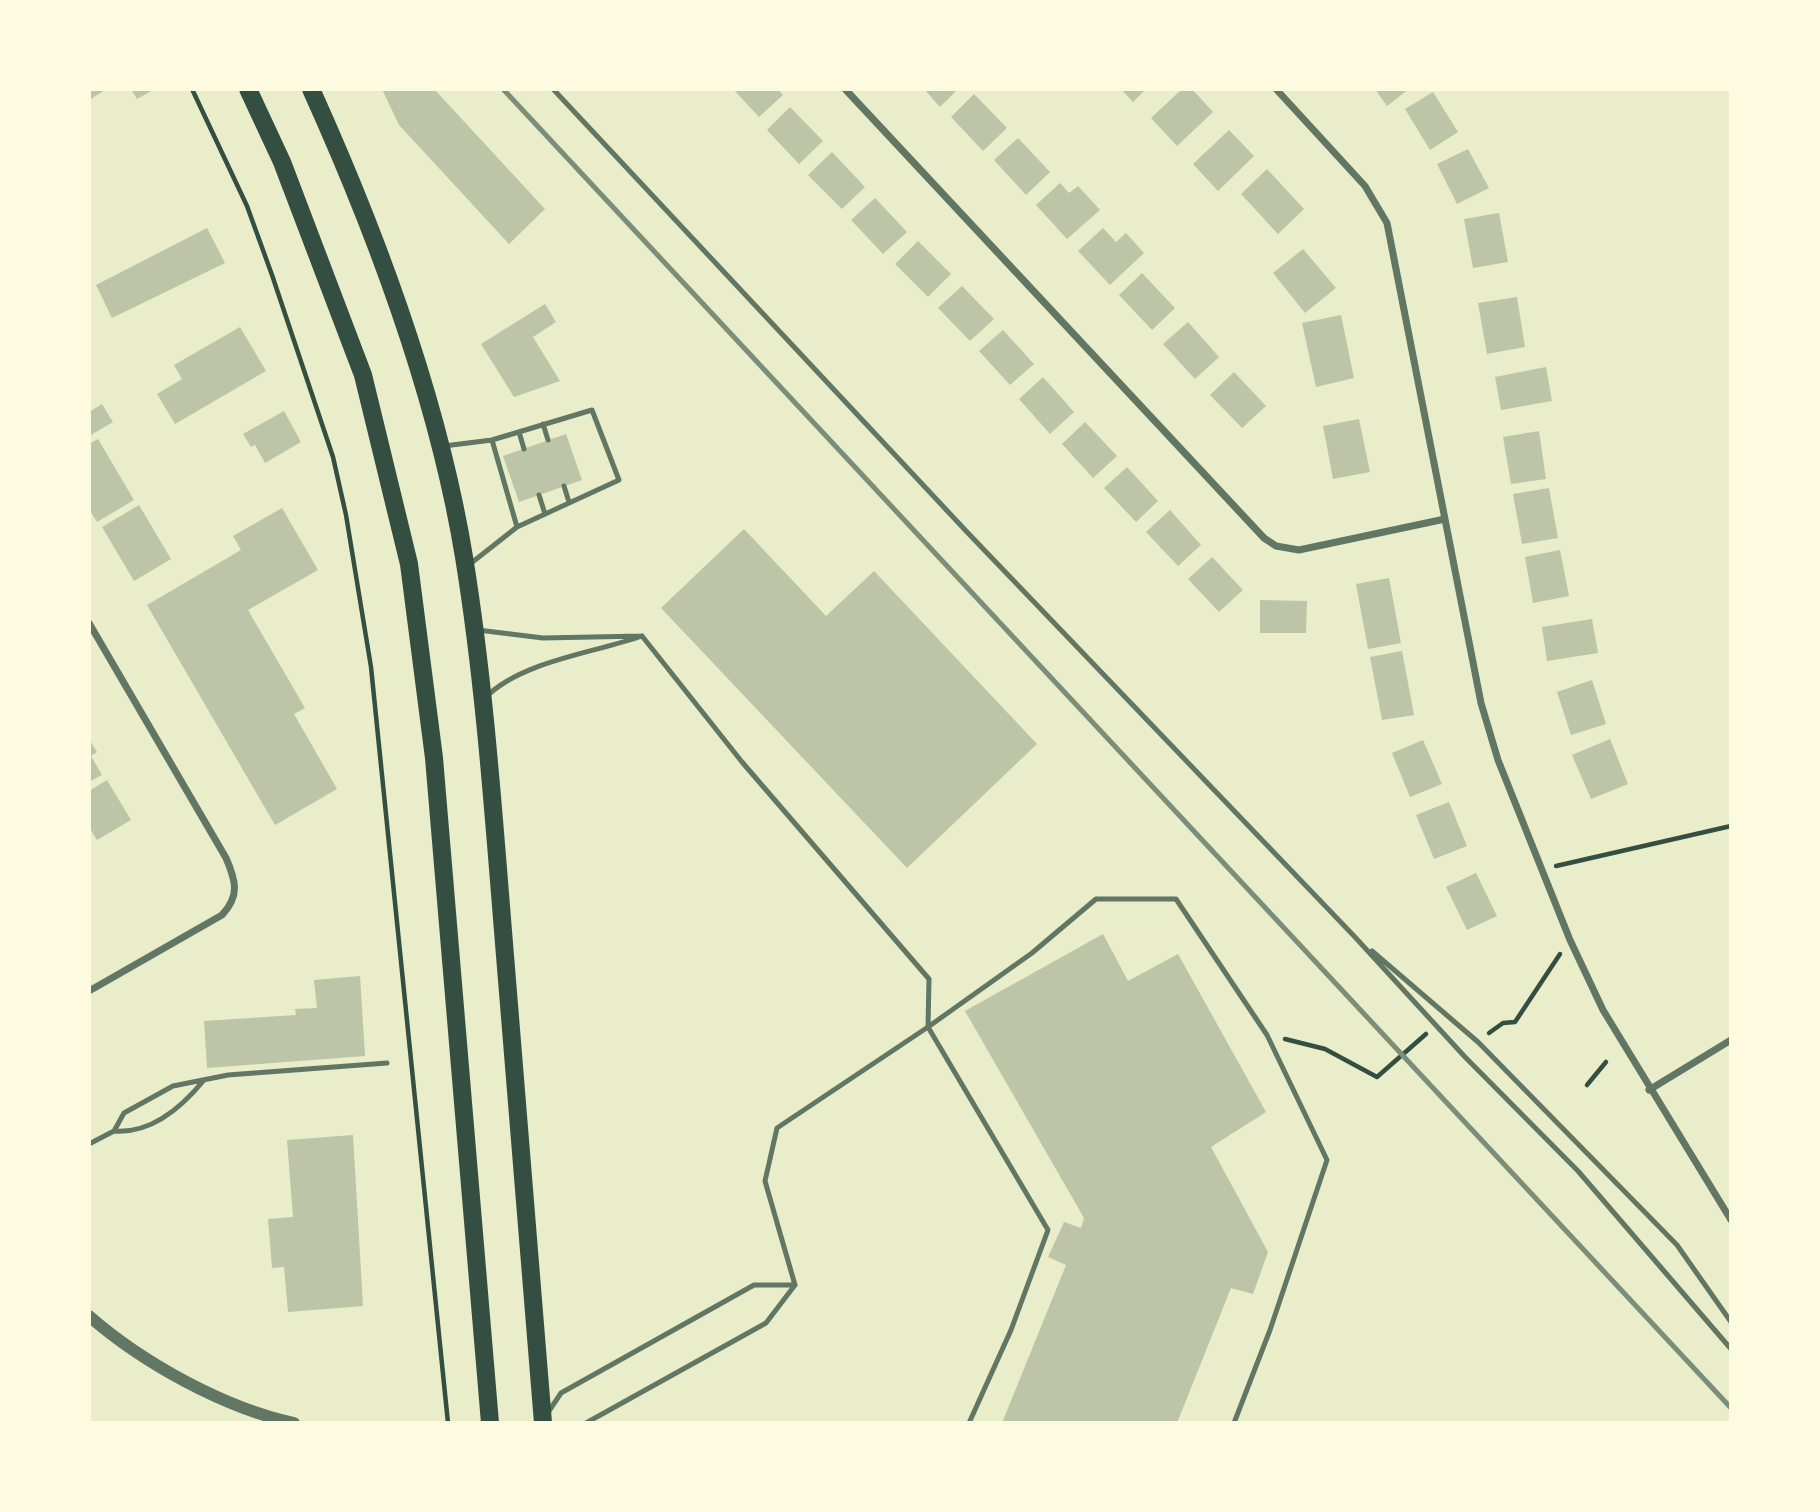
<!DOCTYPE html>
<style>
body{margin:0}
#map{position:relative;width:1820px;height:1512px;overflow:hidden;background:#e9edc9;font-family:"Golos Text",sans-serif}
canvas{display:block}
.frame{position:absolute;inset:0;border:91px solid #fefae0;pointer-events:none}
</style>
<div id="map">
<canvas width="1820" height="1512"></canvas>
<div class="frame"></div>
</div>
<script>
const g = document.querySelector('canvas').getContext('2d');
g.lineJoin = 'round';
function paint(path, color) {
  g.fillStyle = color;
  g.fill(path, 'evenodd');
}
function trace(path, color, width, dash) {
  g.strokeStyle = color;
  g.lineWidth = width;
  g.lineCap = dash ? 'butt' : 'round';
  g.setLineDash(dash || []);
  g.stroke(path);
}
const building = new Path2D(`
 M 89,89 L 107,89 L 89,100 Z
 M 131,89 L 155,89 L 137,99 Z
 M 382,89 L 434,89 L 545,209 L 509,244 L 399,125 Z
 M 733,89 L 778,89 L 783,95 L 759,117 Z
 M 924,89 L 958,89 L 940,107 Z
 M 1121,89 L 1146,89 L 1133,102 Z
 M 1182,89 L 1192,89 L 1213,112 L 1177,146 L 1151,118 Z
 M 1375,89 L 1409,89 L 1387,106 Z
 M 1433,92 L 1458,132 L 1430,150 L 1405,109 Z
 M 974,94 L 1007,128 L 983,151 L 951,117 Z
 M 790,107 L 823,141 L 799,164 L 767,130 Z
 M 1229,130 L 1254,156 L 1218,191 L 1193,164 Z
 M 1018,138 L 1050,172 L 1026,195 L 994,160 Z
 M 1468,149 L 1489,188 L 1457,204 L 1437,164 Z
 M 832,152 L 865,187 L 842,209 L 808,175 Z
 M 1267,169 L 1304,209 L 1278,234 L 1241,194 Z
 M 1060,183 L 1069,193 L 1078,186 L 1100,210 L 1067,239 L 1036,205 Z
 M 875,198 L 907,232 L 883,254 L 851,220 Z
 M 1499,213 L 1508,262 L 1473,268 L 1464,219 Z
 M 207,228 L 225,263 L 112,318 L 96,285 Z
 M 1103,228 L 1116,242 L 1126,233 L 1144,253 L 1110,285 L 1078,251 Z
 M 918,241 L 951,274 L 928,297 L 895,264 Z
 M 1303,249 L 1336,288 L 1305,313 L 1273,273 Z
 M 1142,273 L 1175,308 L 1152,330 L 1119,295 Z
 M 962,286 L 994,319 L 970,341 L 938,308 Z
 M 1517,297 L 1525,347 L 1487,354 L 1478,303 Z
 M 545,304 L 556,322 L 533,337 L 560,381 L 514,397 L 481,344 Z
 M 1341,315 L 1354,378 L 1316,387 L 1302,323 Z
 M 1188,322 L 1219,357 L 1195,379 L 1163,344 Z
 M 240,327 L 266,371 L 175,424 L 157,394 L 182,379 L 174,365 Z
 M 1003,330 L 1034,364 L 1010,385 L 979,351 Z
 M 1546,367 L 1552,401 L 1501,410 L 1495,377 Z
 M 1234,372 L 1266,406 L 1242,428 L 1210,395 Z
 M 1043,377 L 1074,412 L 1050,434 L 1019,399 Z
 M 102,404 L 113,422 L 89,436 L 89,412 Z
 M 284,411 L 301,442 L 265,463 L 255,445 L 251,447 L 243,434 Z
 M 1359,419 L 1370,472 L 1333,479 L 1323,426 Z
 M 1085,422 L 1117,456 L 1093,478 L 1062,444 Z
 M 1539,431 L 1546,479 L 1511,484 L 1503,437 Z
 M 566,434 L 582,480 L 519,502 L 503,456 Z
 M 98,439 L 134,500 L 97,522 L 89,509 L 89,444 Z
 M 1127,467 L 1158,501 L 1136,522 L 1104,488 Z
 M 1549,488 L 1558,538 L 1522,544 L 1513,494 Z
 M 139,505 L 171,559 L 134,581 L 102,527 Z
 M 282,508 L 318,570 L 248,610 L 305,708 L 294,714 L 337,789 L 275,825 L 147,605 L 241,550 L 233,536 Z
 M 1170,510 L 1201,545 L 1178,566 L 1146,532 Z
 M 744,529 L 826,616 L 874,571 L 1037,744 L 907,868 L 661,608 Z
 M 1560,550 L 1569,596 L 1533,603 L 1525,557 Z
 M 1212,557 L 1243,590 L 1219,612 L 1188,579 Z
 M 1389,578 L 1401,643 L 1368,649 L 1356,584 Z
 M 1260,600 L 1307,601 L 1306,633 L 1260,633 Z
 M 1592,619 L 1598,653 L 1547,661 L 1542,627 Z
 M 1402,651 L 1414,715 L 1382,720 L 1370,657 Z
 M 1592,680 L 1606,724 L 1571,735 L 1557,692 Z
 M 89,739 L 97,752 L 91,756 L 102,775 L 89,782 Z
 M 1610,739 L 1628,784 L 1591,799 L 1572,755 Z
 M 1423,740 L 1442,784 L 1410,797 L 1392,753 Z
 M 107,780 L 131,820 L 97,840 L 89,827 L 89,791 Z
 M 1449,802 L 1467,846 L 1434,859 L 1416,815 Z
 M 1476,873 L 1497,916 L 1467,930 L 1446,887 Z
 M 1103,934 L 1128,981 L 1178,954 L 1266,1112 L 1211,1147 L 1268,1252 L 1253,1294 L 1231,1288 L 1177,1423 L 1002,1423 L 1066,1265 L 1048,1257 L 1064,1222 L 1081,1228 L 1084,1218 L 965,1011 Z
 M 360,976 L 365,1056 L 207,1068 L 204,1021 L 296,1015 L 295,1009 L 317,1008 L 314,980 Z
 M 353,1135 L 363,1306 L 288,1312 L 284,1267 L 272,1268 L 268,1219 L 293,1217 L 287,1140 Z`);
const path = new Path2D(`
 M 192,89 L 247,206 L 272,275 L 333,457 L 346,515 L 371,667 L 448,1423
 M 1556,866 L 1731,826
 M 1489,1033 L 1503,1023 L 1515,1022 L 1560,954
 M 1285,1039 L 1325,1049 L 1377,1077 L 1426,1034
 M 1587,1085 L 1606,1062`);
const service = new Path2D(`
 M 553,89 L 967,532 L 1354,936 L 1465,1057 L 1578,1171 L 1731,1349
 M 543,424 L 548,440
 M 519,432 L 524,449
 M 492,440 L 517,527
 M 444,446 L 492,440 L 592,410 L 619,480 L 517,527 L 470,564
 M 564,486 L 569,502
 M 539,495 L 545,514
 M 478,630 L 543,638 L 642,636 C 594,653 522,661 486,697
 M 642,636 L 742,762 L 929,979 L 928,1027 L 777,1128 L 765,1181 L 795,1285
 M 1372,951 L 1478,1042 L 1677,1245 L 1731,1322
 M 114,1131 C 151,1134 182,1107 204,1080
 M 89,1144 L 114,1131 L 124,1113 L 173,1086 L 228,1075 L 387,1063
 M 547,1414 L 561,1393 L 754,1285 L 795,1285
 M 586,1423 L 766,1323 L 795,1285
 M 969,1423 L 1011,1330 L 1048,1230 L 928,1027 L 1032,953 L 1096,899 L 1176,899 L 1267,1035 L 1327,1160 L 1270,1330 L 1234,1423`);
const minor = new Path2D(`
 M 845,89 L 1264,538 L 1276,546 L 1299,550 L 1445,519
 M 1276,89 L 1365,186 L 1387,223 L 1481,703 L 1498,760 L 1570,940 L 1603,1010 L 1731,1220
 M 89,623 L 226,858 C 236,881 240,896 222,915 L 89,991
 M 1649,1090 L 1731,1040`);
const tertiary = new Path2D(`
 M 89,1316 C 143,1363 224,1408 294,1423`);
const primary = new Path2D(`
 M 248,89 L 282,162 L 363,375 L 409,564 L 434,758 L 490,1423
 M 311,89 C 377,235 438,398 464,557 C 484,680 493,807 503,931 C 516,1095 529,1259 543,1423`);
const rail = new Path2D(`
 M 503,89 L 1731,1408`);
paint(building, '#bcc5a7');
trace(path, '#344e41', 4.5);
trace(service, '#617663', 5);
trace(minor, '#617663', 7);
trace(tertiary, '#617663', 12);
trace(primary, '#344e41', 18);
trace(rail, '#7c8e77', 5);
</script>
